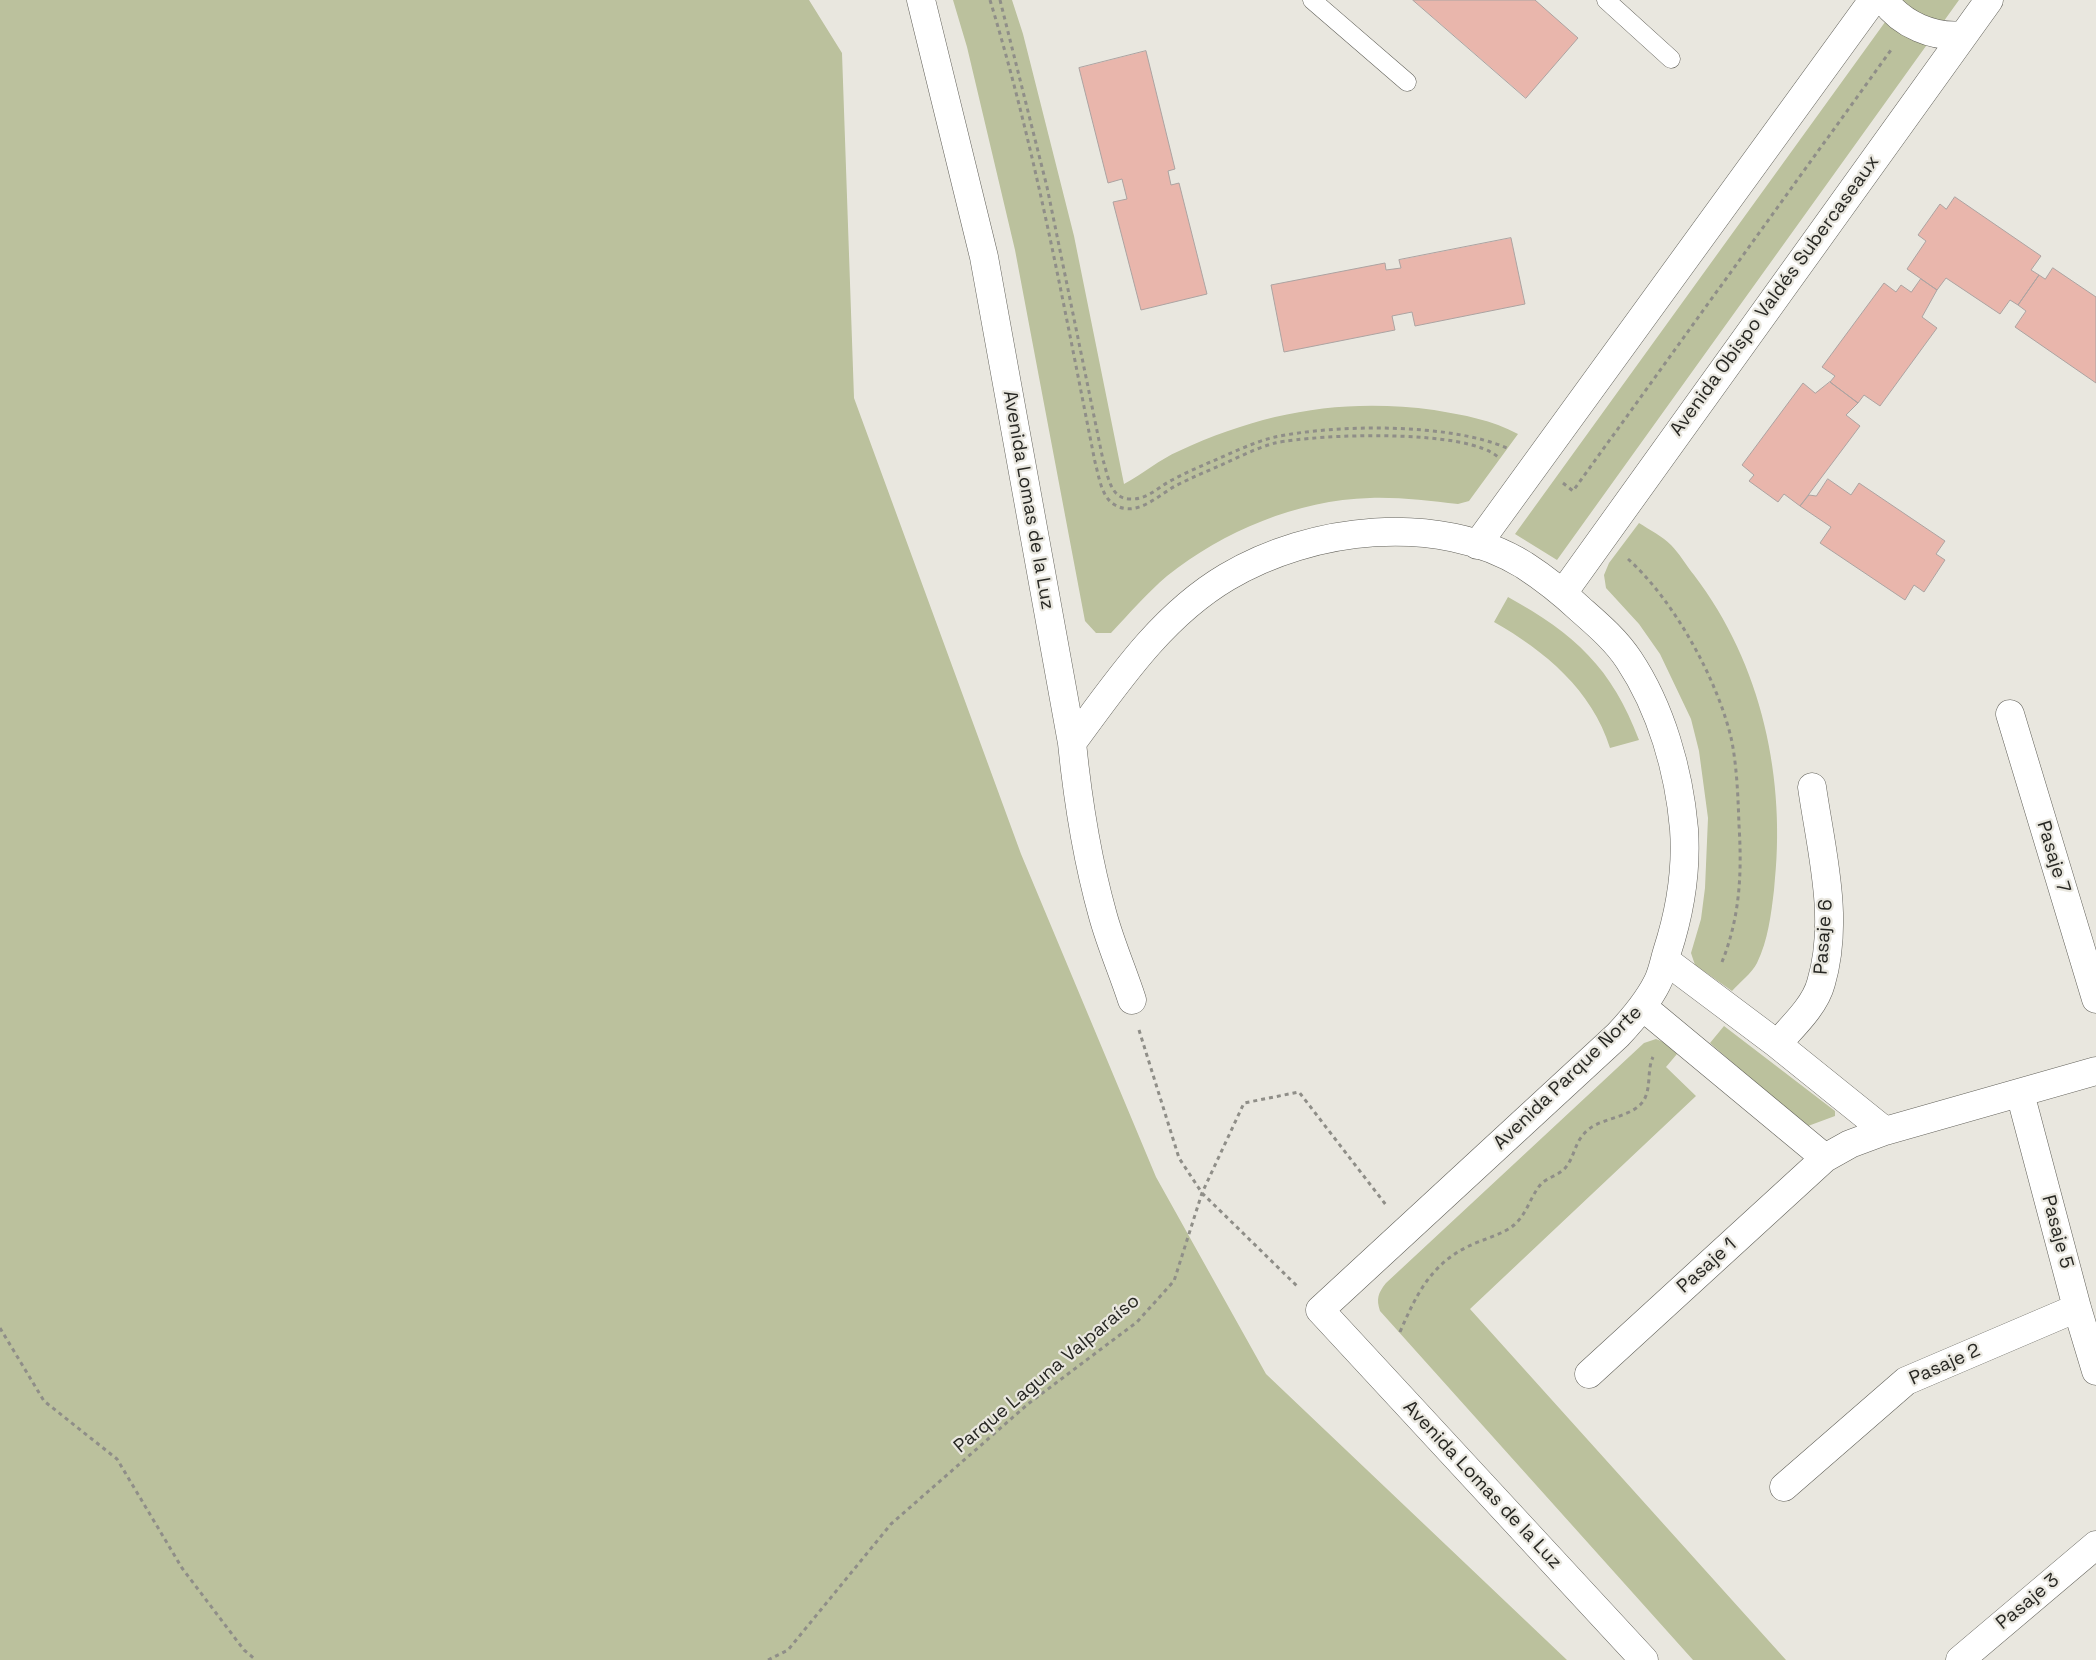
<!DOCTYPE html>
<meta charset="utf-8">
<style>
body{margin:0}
canvas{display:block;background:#e9e7df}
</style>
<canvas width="2096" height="1660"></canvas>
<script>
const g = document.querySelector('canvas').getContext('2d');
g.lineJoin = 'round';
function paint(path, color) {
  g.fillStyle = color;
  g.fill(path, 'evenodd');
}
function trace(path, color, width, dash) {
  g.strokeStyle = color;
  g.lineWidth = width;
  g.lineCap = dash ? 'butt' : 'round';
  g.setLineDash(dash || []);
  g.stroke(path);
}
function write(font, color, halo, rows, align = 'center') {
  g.font = font + ' "Space Grotesk",sans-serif';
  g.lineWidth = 4.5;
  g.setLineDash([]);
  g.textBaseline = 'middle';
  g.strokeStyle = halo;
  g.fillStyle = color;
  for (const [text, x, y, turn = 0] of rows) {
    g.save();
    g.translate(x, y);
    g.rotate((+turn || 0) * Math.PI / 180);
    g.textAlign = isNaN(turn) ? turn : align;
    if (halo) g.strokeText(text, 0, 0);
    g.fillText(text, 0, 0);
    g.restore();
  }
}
const green = new Path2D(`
 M 0,0 L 809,0 L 842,53 L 854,398 L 1021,854 L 1156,1177 L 1266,1374 L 1567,1660 L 0,1660 Z
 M 953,0 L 1012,0 L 1023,34 L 1074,236 L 1124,484 C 1143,474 1160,459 1179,451 C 1264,412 1342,398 1434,410 C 1464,415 1492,420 1518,434 L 1469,501 L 1458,504 C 1429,501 1399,497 1370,498 C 1297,500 1224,531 1167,576 C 1147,593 1129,614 1111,633 L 1096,633 L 1085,621 L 1015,250 L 967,47 Z
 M 1901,0 L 1959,0 L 1557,560 L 1515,534 Z
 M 1639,523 C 1650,530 1662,536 1671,545 C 1679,553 1686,565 1694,575 C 1762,664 1787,780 1774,890 C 1771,915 1768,940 1757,963 C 1752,973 1739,983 1732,991 L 1695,965 L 1691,953 L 1701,919 L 1705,888 L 1708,818 L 1699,751 L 1691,719 L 1660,654 L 1639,624 L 1606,588 L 1604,575 L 1609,563 Z
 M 1508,597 C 1575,634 1612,668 1639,740 L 1610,748 C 1592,690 1545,651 1494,622 Z
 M 1724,1026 L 1835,1111 L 1835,1116 L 1808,1126 L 1803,1124 L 1710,1043 Z
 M 1656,1039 L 1666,1043 L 1677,1054 L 1666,1067 L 1696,1096 L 1470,1309 L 1786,1660 L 1693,1660 L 1380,1311 C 1376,1299 1378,1293 1386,1283 L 1644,1043 Z`);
const building = new Path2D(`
 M 1413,0 L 1535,0 L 1578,38 L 1526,98 Z
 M 1146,51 L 1175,169 L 1168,171 L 1171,185 L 1179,183 L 1207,294 L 1141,310 L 1113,202 L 1127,199 L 1122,179 L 1108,183 L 1079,68 Z
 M 1955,197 L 2041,256 L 2031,270 L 2039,275 L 2018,305 L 2010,300 L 2000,314 L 1946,278 L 1937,290 L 1907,269 L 1926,241 L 1918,235 L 1940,204 L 1946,209 Z
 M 1511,238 L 1525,304 L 1415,326 L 1412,312 L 1392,316 L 1395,330 L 1284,352 L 1271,285 L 1385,263 L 1386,270 L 1401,268 L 1399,260 Z
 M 2053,268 L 2096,297 L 2096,383 L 2015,327 L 2026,311 L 2018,305 L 2039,275 L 2045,279 Z
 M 1921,279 L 1937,290 L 1922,317 L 1937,328 L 1880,406 L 1864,395 L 1858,403 L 1830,382 L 1835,376 L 1822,367 L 1884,283 L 1896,292 L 1901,285 L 1911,292 Z
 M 1830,382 L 1858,403 L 1846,415 L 1860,426 L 1800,506 L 1784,494 L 1778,502 L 1749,481 L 1754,475 L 1742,465 L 1803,383 L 1815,393 Z
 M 1828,479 L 1851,495 L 1859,483 L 1945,541 L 1936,554 L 1945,560 L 1924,592 L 1914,585 L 1905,600 L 1820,543 L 1831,527 L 1800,506 L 1809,495 L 1816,496 Z`);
const path = new Path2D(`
 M 990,0 C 1036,151 1064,307 1095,462 C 1099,476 1101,497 1115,505 C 1138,518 1159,494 1177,485 C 1191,478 1205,472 1219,466 C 1237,458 1256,448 1275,443 C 1318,434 1469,428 1499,458
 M 1000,0 L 1047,187 L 1103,460 C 1108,475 1110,499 1130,499 C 1148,500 1159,486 1174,479 C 1185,473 1197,468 1208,463 C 1230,454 1253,442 1275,437 C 1337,424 1449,423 1507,448
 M 1563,483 L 1573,491 L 1891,50
 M 1628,559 C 1674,600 1719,682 1732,742 C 1737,769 1738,797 1739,825 C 1742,873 1740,917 1722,962
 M 1139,1030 L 1179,1158 L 1202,1193 L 1297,1286
 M 0,1328 L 44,1401 L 117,1459 L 182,1568 L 244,1650 L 256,1660
 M 1400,1332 C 1416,1295 1431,1264 1469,1246 C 1483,1239 1502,1235 1514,1225 C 1527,1214 1530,1197 1541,1184 C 1548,1177 1560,1175 1566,1167 C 1576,1154 1574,1141 1589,1129 C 1604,1117 1636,1117 1645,1098 C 1651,1085 1647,1070 1653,1057
 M 768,1660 L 788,1650 L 891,1524 L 1028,1404 L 1137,1322 L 1174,1281 L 1202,1193 L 1244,1103 L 1299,1092 L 1386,1205`);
const lane = new Path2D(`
 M 1312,0 L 1407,82
 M 1606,0 L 1671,59`);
const street = new Path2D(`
 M 921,0 L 984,257 L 1072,743 C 1078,802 1087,859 1103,916 C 1111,945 1123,972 1132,1000
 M 1884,0 C 1902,25 1934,38 1963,35
 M 1477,545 L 1873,0
 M 1563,593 L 1989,0
 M 2010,714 L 2096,999
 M 1072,743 C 1117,682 1161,616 1227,577 C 1311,527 1438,512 1524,565 C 1544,578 1563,593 1580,609 C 1597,624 1616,640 1629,660 C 1661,708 1679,771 1684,829 C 1687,872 1680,912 1667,952 C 1664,962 1662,974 1657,983 C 1647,1003 1633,1019 1618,1035 L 1320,1310 L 1644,1660
 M 1665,960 L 1777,1044 L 1885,1131
 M 1643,1007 L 1825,1158
 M 1777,1044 C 1792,1027 1815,1006 1821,983 C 1840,919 1821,850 1812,787
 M 2020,1093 L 2077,1308 L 2096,1371
 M 1589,1374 L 1825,1158 L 1850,1144 L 1885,1131 L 2096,1071
 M 1784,1487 L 1906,1381 L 2077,1308
 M 1960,1660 L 2096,1545`);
const streetNames = [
 ["Avenida Obispo Valdés Subercaseaux",1775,296,-54],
 ["Avenida Lomas de la Luz",1028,500,80],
 ["Pasaje 7",2053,857,73],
 ["Pasaje 6",1824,937,-86],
 ["Avenida Parque Norte",1568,1078,-44],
 ["Pasaje 5",2057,1232,75],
 ["Pasaje 1",1707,1266,-42],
 ["Pasaje 2",1945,1365,-24],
 ["Parque Laguna Valparaíso",1047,1374,-40],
 ["Avenida Lomas de la Luz",1482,1485,47],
 ["Pasaje 3",2028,1602,-40]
];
paint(green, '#bbc19d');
paint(building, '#e9b6ac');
trace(building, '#aca3a1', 1);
trace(lane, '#63625b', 19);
trace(street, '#63625b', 29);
trace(path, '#8f8e88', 3, [4, 4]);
trace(lane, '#fff', 18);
trace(street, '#fff', 28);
write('19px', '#272723', '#e9e7df', streetNames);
</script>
